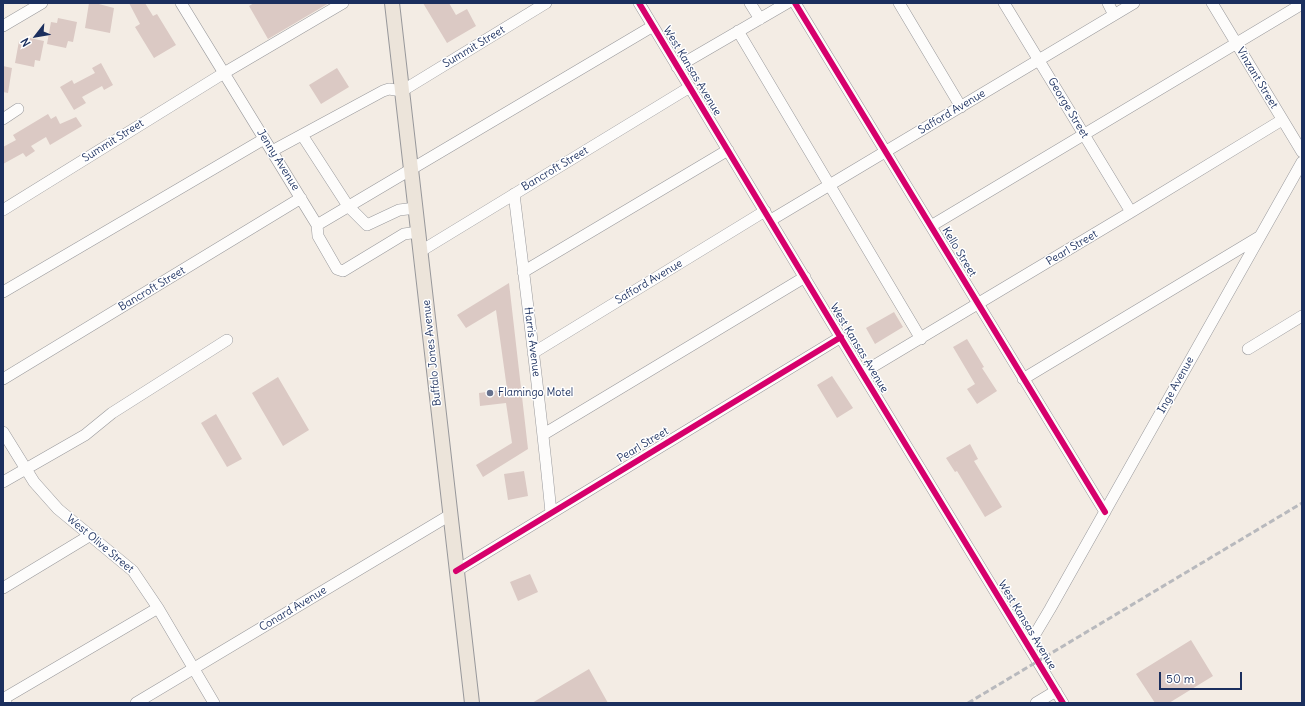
<!DOCTYPE html>
<style>
body{margin:0}
#map{position:relative;width:1305px;height:706px;overflow:hidden;background:#f3ece4;font-family:Delius,sans-serif}
canvas{display:block}
.frame{position:absolute;inset:0;border:4px solid #1b2f5e;pointer-events:none}
.north{position:absolute;left:16px;top:16px;width:40px;height:40px;-webkit-text-stroke:3px #fff;paint-order:stroke;rotate:239deg;font-size:11px;font-weight:700;line-height:16px;text-align:center;color:#1b2f5e}
.north::after{content:'';display:block;margin:auto;width:14px;height:18px;background:#1b2f5e;clip-path:polygon(50% 0,100% 100%,50% 72%,0 100%)}
.scale{position:absolute;left:1159px;top:672px;width:83px;height:18px;box-sizing:border-box;border:2px solid #1b2f5e;border-top:0;padding-left:5px;font-size:12px;line-height:14px;white-space:nowrap;color:#1b2f5e;-webkit-text-stroke:3px #fff;paint-order:stroke}
</style>
<div id="map">
<canvas width="1305" height="706"></canvas>
<div class="frame"></div>
<div class="north">N</div>
<div class="scale">50 m</div>
</div>
<script>
const g = document.querySelector('canvas').getContext('2d');
g.lineJoin = 'round';
function paint(path, color) {
  g.fillStyle = color;
  g.fill(path, 'evenodd');
}
function trace(path, color, width, dash) {
  g.strokeStyle = color;
  g.lineWidth = width;
  g.lineCap = dash ? 'butt' : 'round';
  g.setLineDash(dash || []);
  g.stroke(path);
}
function write(font, color, halo, rows, align = 'center') {
  g.font = font + ' Delius,sans-serif';
  g.lineWidth = 3;
  g.setLineDash([]);
  g.textBaseline = 'middle';
  g.strokeStyle = halo;
  g.fillStyle = color;
  for (const [text, x, y, turn = 0] of rows) {
    g.save();
    g.translate(x, y);
    g.rotate((+turn || 0) * Math.PI / 180);
    g.textAlign = isNaN(turn) ? turn : align;
    if (halo) g.strokeText(text, 0, 0);
    g.fillText(text, 0, 0);
    g.restore();
  }
}
const building = new Path2D(`
 M 89,3 L 95,3 L 114,8 L 110,33 L 85,28 Z
 M 129,3 L 145,3 L 153,16 L 157,14 L 176,45 L 154,58 L 135,27 L 140,24 Z
 M 254,3 L 329,3 L 268,39 L 249,6 Z
 M 423,3 L 449,3 L 456,15 L 467,9 L 476,26 L 447,43 Z
 M 58,18 L 77,22 L 73,42 L 68,41 L 66,48 L 47,44 L 51,22 L 57,23 Z
 M 25,37 L 44,41 L 40,61 L 35,60 L 34,67 L 15,63 L 19,41 L 24,42 Z
 M 101,63 L 113,85 L 104,90 L 102,86 L 82,97 L 86,103 L 74,110 L 60,87 L 72,80 L 74,84 L 95,73 L 92,68 Z
 M 3,66 L 12,68 L 8,93 L 3,92 Z
 M 337,68 L 349,87 L 321,104 L 309,85 Z
 M 48,114 L 51,119 L 56,116 L 60,124 L 76,117 L 82,126 L 50,145 L 46,137 L 31,146 L 35,151 L 26,157 L 23,153 L 3,164 L 3,147 L 16,140 L 13,135 Z
 M 509,283 L 528,449 L 483,477 L 476,465 L 512,443 L 506,403 L 480,406 L 479,393 L 507,389 L 496,310 L 466,328 L 457,315 Z
 M 894,312 L 903,327 L 875,344 L 866,328 Z
 M 967,339 L 984,367 L 982,368 L 997,391 L 977,404 L 967,389 L 975,384 L 953,347 Z
 M 832,376 L 853,408 L 837,418 L 817,385 Z
 M 278,377 L 309,430 L 283,446 L 252,393 Z
 M 216,414 L 242,459 L 227,467 L 201,423 Z
 M 970,444 L 978,459 L 974,461 L 1002,507 L 985,517 L 957,471 L 955,472 L 946,458 Z
 M 524,471 L 528,496 L 508,500 L 504,474 Z
 M 530,574 L 538,592 L 518,601 L 510,582 Z
 M 1191,640 L 1213,676 L 1169,703 L 1155,703 L 1136,674 Z
 M 589,669 L 608,703 L 532,703 Z`);
const minor = new Path2D(`
 M 181,3 L 317,225 L 653,26
 M 639,3 L 862,373 L 1063,703
 M 750,3 L 760,19
 M 795,3 C 899,172 1001,343 1105,512
 M 899,3 L 961,107
 M 1004,3 L 1131,212
 M 1108,3 L 1114,15
 M 1212,3 L 1302,152
 M 3,26 L 42,3
 M 738,31 L 921,339
 M 677,67 L 787,3
 M 3,119 L 18,109
 M 302,135 L 348,206 L 367,225 L 399,210 L 416,208
 M 272,151 L 383,91 L 389,89 L 402,91 L 546,3
 M 514,194 C 527,300 541,407 551,513
 M 3,210 L 224,73 L 343,3
 M 771,220 L 1134,3
 M 317,225 L 318,236 L 337,269 L 343,271 L 404,234 L 418,232
 M 931,226 L 1302,4
 M 421,251 L 690,87
 M 523,272 L 728,150
 M 3,292 L 264,139
 M 1248,349 L 1302,316
 M 533,353 L 765,211
 M 862,373 L 1131,212 L 1282,120
 M 3,379 L 301,198
 M 1023,379 L 1259,237
 M 3,432 L 34,482 L 58,509 L 133,571 L 158,608 L 214,703
 M 544,434 L 805,277
 M 3,482 L 85,435 L 112,413 L 227,340
 M 456,571 L 841,337
 M 3,588 L 89,536
 M 1028,646 L 1050,609 L 1302,162
 M 6,703 L 3,699 L 158,608
 M 136,703 L 450,515
 M 1036,703 L 1056,691`);
const major = new Path2D(`
 M 392,3 L 472,703`);
const rail = new Path2D(`
 M 968,703 L 1302,503`);
const cycleway = new Path2D(`
 M 639,3 L 862,373 L 1063,703
 M 795,3 C 899,172 1001,343 1105,512
 M 456,571 L 841,337`);
const markers = [
 [490,393,4,"#67718d"]
];
const streetNames = [
 ["Summit Street",474,47,-31],
 ["West Kansas Avenue",692,71,59],
 ["Vinzant Street",1257,78,59],
 ["George Street",1068,108,59],
 ["Safford Avenue",952,112,-31],
 ["Summit Street",113,141,-32],
 ["Jenny Avenue",278,160,58],
 ["Bancroft Street",555,169,-31],
 ["Pearl Street",1072,248,-31],
 ["Kello Street",959,252,59],
 ["Safford Avenue",649,282,-31],
 ["Bancroft Street",152,289,-31],
 ["Harris Avenue",532,342,83],
 ["West Kansas Avenue",859,348,59],
 ["Buffalo Jones Avenue",432,353,-96],
 ["Inge Avenue",1176,385,-61],
 ["Pearl Street",643,445,-31],
 ["West Olive Street",100,544,40],
 ["Conard Avenue",293,609,-31],
 ["West Kansas Avenue",1027,625,59]
];
const poiNames = [
 ["Flamingo Motel",498,393]
];
paint(building, '#dbc9c4');
trace(minor, '#98989b', 12);
trace(major, '#98989b', 16);
trace(minor, '#fdfcfb', 11);
trace(major, '#ece4da', 14);
trace(rail, '#b8b9bd', 3, [6, 3]);
trace(cycleway, '#d6006c', 6);
for (const [x, y, r, color] of markers) {
  const dot = new Path2D();
  dot.arc(x, y, r, 0, 2 * Math.PI);
  g.fillStyle = color;
  g.fill(dot);
  trace(dot, '#fff', 1.5);
}
write('11px', '#1b2f5e', '#fff', streetNames);
write('11px', '#1b2f5e', '#fff', poiNames, 'left');
</script>
